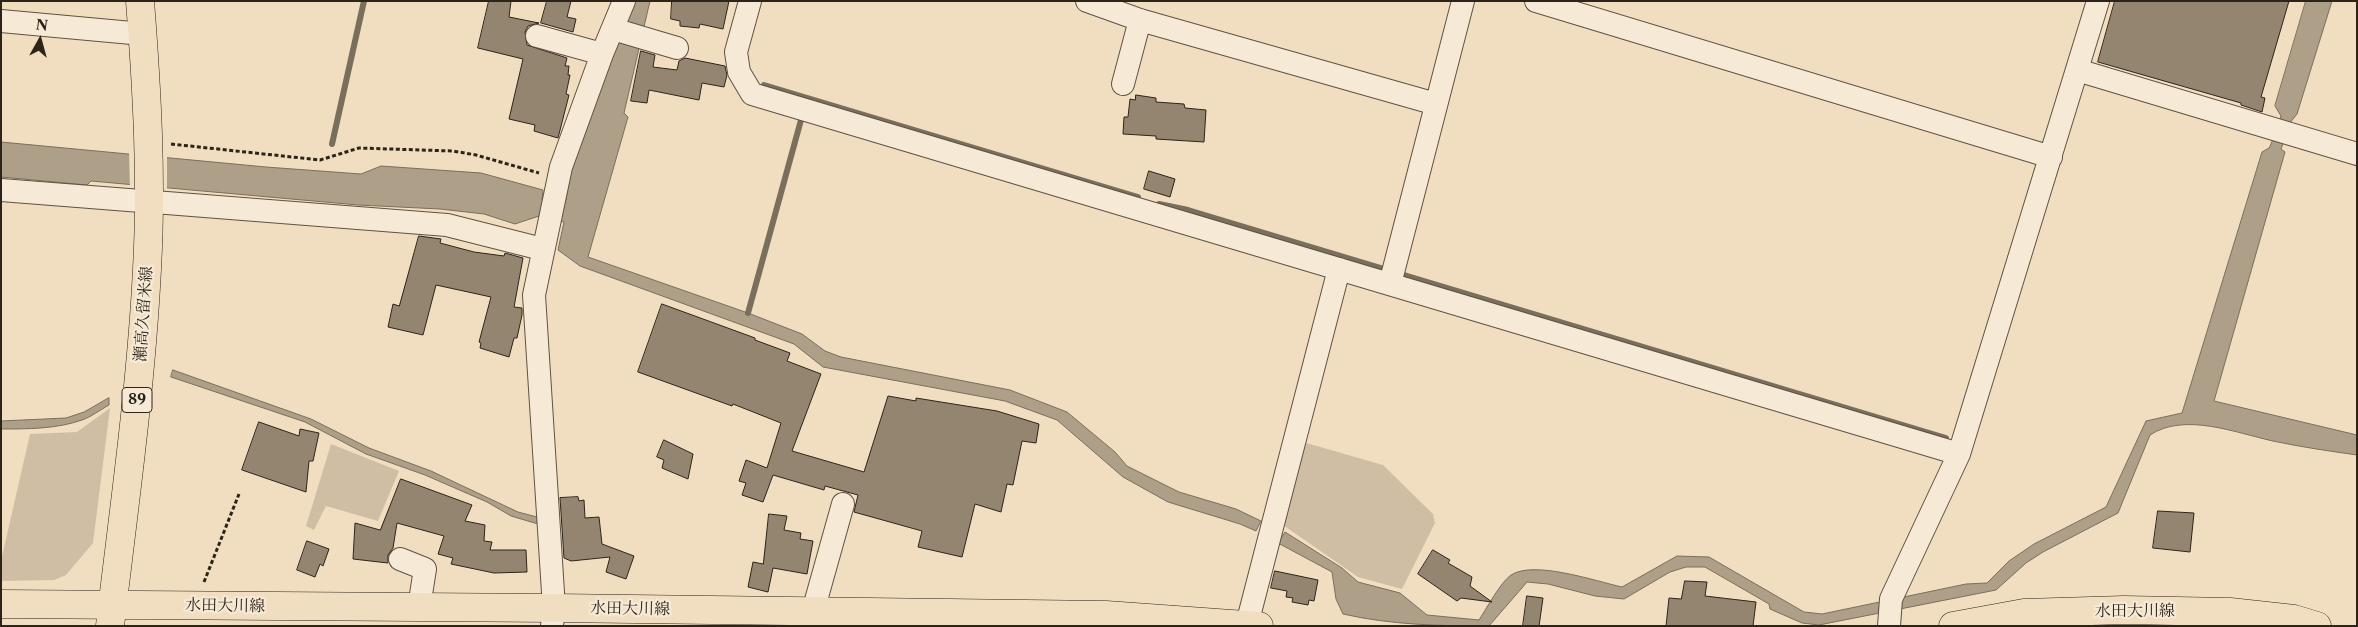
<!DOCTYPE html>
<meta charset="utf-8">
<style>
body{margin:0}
#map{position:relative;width:2358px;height:627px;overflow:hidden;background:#f1dec1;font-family:"Libre Caslon Text",serif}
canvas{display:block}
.frame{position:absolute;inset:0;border:2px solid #2d2419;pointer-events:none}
.north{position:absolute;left:15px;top:15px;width:50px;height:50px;-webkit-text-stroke:4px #f6ead7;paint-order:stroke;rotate:7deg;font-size:14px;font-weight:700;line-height:20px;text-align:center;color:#2d2419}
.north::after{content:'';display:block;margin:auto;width:18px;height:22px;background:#2d2419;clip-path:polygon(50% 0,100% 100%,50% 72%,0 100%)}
</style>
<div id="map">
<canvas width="2358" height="627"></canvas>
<div class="frame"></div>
<div class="north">N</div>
</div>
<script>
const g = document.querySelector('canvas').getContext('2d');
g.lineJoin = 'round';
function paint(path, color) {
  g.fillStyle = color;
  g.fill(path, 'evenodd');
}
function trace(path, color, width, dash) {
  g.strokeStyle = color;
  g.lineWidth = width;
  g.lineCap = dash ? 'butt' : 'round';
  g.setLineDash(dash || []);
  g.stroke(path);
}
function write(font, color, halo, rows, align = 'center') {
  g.font = font + ' "Libre Caslon Text","Noto Serif JP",serif';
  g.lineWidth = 4.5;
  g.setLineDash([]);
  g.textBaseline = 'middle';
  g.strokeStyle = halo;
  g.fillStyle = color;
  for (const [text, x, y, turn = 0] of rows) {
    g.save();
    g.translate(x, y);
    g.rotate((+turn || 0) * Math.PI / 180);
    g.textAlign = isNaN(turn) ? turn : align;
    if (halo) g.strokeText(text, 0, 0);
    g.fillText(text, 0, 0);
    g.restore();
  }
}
const green = new Path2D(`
 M 110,408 L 93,543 L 66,575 L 54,580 L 1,581 L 1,561 L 30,434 L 77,432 Z
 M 1303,442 L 1383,465 L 1433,514 L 1435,523 L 1402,589 L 1358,577 L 1280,523 Z
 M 331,444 L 399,471 L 378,521 L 326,506 L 314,530 L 306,526 Z`);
const water = new Path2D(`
 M 634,1 L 650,1 L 624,113 L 628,117 L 588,257 L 748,313 L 802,334 L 825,351 L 841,357 L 1010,390 L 1067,412 L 1115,452 L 1127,466 L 1179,492 L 1236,509 L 1261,521 L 1256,531 L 1240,524 L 1168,502 L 1123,477 L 1057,420 L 1005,401 L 823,367 L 794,344 L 580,266 L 558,250 L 564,222 L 539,216 L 515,224 L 484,214 L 440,209 L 358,205 L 91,181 L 87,185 L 1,177 L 1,142 L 266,167 L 361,174 L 381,166 L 481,173 L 543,190 L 542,200 L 566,200 L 570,171 Z
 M 2306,1 L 2332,1 L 2297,114 L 2289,124 L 2279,122 L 2281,116 L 2275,106 Z
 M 2274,138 L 2284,141 L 2281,149 L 2285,152 L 2214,401 L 2357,435 L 2357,455 C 2329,451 2301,447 2273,441 C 2236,433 2185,412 2150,435 L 2118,513 L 2043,552 L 2026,563 L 1996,590 L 1819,625 L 1802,623 L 1770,609 L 1769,604 L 1705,567 L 1686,567 L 1670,572 L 1624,599 L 1595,596 L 1548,584 L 1527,582 L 1489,626 C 1441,626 1391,625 1343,614 L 1336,599 L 1332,572 L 1278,543 L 1285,532 L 1342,568 L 1358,582 L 1400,593 L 1427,615 L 1479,620 C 1487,608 1500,583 1511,575 C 1534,560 1595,581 1622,587 L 1677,556 L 1709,557 L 1804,612 L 1822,614 L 1966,584 L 1987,583 L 2009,561 L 2034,544 L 2106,507 L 2146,421 L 2182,413 L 2262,152 L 2269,148 Z
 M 173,370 L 311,419 L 369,448 L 431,471 L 518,512 L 541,518 L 538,524 L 511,516 L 487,502 L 425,475 L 366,454 L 305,422 L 171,377 Z
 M 109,398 L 109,405 C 100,410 91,417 82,420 C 57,429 27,429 1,429 L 1,421 L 66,418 L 84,412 Z`);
const pier = new Path2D(`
 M 129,152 L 167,155 L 167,191 L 130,188 Z`);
const stream = new Path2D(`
 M 764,85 L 1138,197
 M 332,144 L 364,1
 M 1159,204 L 1188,210 L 1946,438
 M 748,313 L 801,120`);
const building = new Path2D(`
 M 489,1 L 511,1 L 509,17 L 539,23 L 528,26 L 525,32 L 527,45 L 567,58 L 565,66 L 569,66 L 568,75 L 570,75 L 566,94 L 569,95 L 558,138 L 534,131 L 535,125 L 509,119 L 523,59 L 478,48 Z
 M 547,1 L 571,1 L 567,17 L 576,19 L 573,32 L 541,23 Z
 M 672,1 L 729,1 L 723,29 L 700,24 L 699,28 L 680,26 L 680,21 L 671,19 Z
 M 2115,1 L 2289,1 L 2261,97 L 2265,98 L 2262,112 L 2241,105 L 2241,103 L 2098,62 Z
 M 641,51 L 655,55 L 653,67 L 677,70 L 679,61 L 685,58 L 725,66 L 727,75 L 724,87 L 702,83 L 699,100 L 649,90 L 647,103 L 631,101 Z
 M 1136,95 L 1156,98 L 1156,102 L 1184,104 L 1185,108 L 1206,110 L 1204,142 L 1156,139 L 1156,136 L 1123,134 L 1124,117 L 1128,117 L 1130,99 L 1135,100 Z
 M 1149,171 L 1175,179 L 1170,197 L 1144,189 Z
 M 419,236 L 441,239 L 440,243 L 474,252 L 504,256 L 505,253 L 523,258 L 514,307 L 522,308 L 522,315 L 517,338 L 514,338 L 509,357 L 480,348 L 481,343 L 479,342 L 491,297 L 436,285 L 423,335 L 388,327 L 393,304 L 399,306 Z
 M 662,304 L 755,338 L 755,340 L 790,353 L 787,361 L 821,374 L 792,451 L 864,472 L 888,396 L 916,401 L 916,398 L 997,411 L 1039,424 L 1036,443 L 1022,441 L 1013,485 L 1007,484 L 1001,512 L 975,504 L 962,557 L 918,547 L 922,531 L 854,512 L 858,495 L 825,486 L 824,490 L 773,475 L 763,502 L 742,495 L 746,483 L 739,481 L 746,460 L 767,468 L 781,423 L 733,404 L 732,406 L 638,372 Z
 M 259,422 L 299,436 L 300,429 L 319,433 L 313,461 L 309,461 L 306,492 L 242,470 Z
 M 664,440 L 693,454 L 688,479 L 662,468 L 664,460 L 657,457 Z
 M 401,479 L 472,505 L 465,521 L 485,525 L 484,541 L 492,542 L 490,550 L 526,550 L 527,572 L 494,573 L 451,564 L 453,558 L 438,554 L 444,536 L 397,523 L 393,548 L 388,555 L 388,563 L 353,559 L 355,523 L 380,530 Z
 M 578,497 L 579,501 L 584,500 L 585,518 L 599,517 L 602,544 L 634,556 L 626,579 L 606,572 L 610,557 L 571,561 L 564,558 L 560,498 Z
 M 2158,511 L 2194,513 L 2190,552 L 2153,548 Z
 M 769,514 L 787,516 L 784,530 L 801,533 L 800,539 L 813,541 L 807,574 L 773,568 L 768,592 L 748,587 L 753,562 L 763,564 Z
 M 307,541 L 329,549 L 323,566 L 320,564 L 315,577 L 297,570 Z
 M 1433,550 L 1450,560 L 1448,563 L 1472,577 L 1470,586 L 1492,602 L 1461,598 L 1457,601 L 1418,574 Z
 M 1275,571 L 1318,580 L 1314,601 L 1309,600 L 1308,605 L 1292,602 L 1293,598 L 1286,597 L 1287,591 L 1271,588 Z
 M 1685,581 L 1707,582 L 1705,596 L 1756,602 L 1753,626 L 1666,626 L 1669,598 L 1681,599 Z
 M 1527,596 L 1543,598 L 1539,626 L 1523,626 Z`);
const path = new Path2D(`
 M 171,144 L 320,160 L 359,148 L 453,151 L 476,155 L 539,173
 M 204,582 L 239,494`);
const minor = new Path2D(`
 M 750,1 L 736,52 L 739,72 L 752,94 L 1959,454
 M 1087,1 L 1140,20 L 1436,104
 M 1536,1 L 2051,157
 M 1,21 L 143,34
 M 613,29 L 677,48
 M 537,36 L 602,54
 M 2077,70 L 2357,154
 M 1123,84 L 1140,20
 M 1,190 L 447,225 L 542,249
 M 1390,284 L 1463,1
 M 400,559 L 425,569 L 419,607
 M 813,611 L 843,504
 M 1247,624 L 1339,269
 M 552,626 L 554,608 L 534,295 L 561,167 L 602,54 L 624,1
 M 1889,626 L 1891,599 L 1959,454 L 2098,1`);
const major = new Path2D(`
 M 1,604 L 554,608 L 1106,615 L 1259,626
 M 110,626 C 124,507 141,388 147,269 C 152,180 147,90 140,1
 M 1953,626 L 2024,613 L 2124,610 L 2230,612 L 2294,619 L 2317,626`);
const shields = [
 [137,400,30]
];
const shieldNames = [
 ["89",137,400]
];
const streetNames = [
 ["瀬高久留米線",144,314,-86],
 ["水田大川線",225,606,1],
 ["水田大川線",630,609,1],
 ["水田大川線",2135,611]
];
paint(green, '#d0bea4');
paint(water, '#ae9f88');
trace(water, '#7a6e5c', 1);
paint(pier, '#f1dec1');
trace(stream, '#7a6e5c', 6);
paint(building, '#938570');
trace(building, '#2d2419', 1);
trace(minor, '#5e5243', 24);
trace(major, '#2d2419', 29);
trace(path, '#2d2419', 3, [4, 2.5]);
trace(minor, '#f6ead7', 22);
trace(major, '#f1dec1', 28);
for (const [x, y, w] of shields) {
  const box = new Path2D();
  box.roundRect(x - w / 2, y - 12.5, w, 25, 4);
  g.fillStyle = '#f6ead7';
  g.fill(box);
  trace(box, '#2d2419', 1);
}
write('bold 15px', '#2d2419', null, shieldNames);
write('16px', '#2d2419', '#f6ead7', streetNames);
</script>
